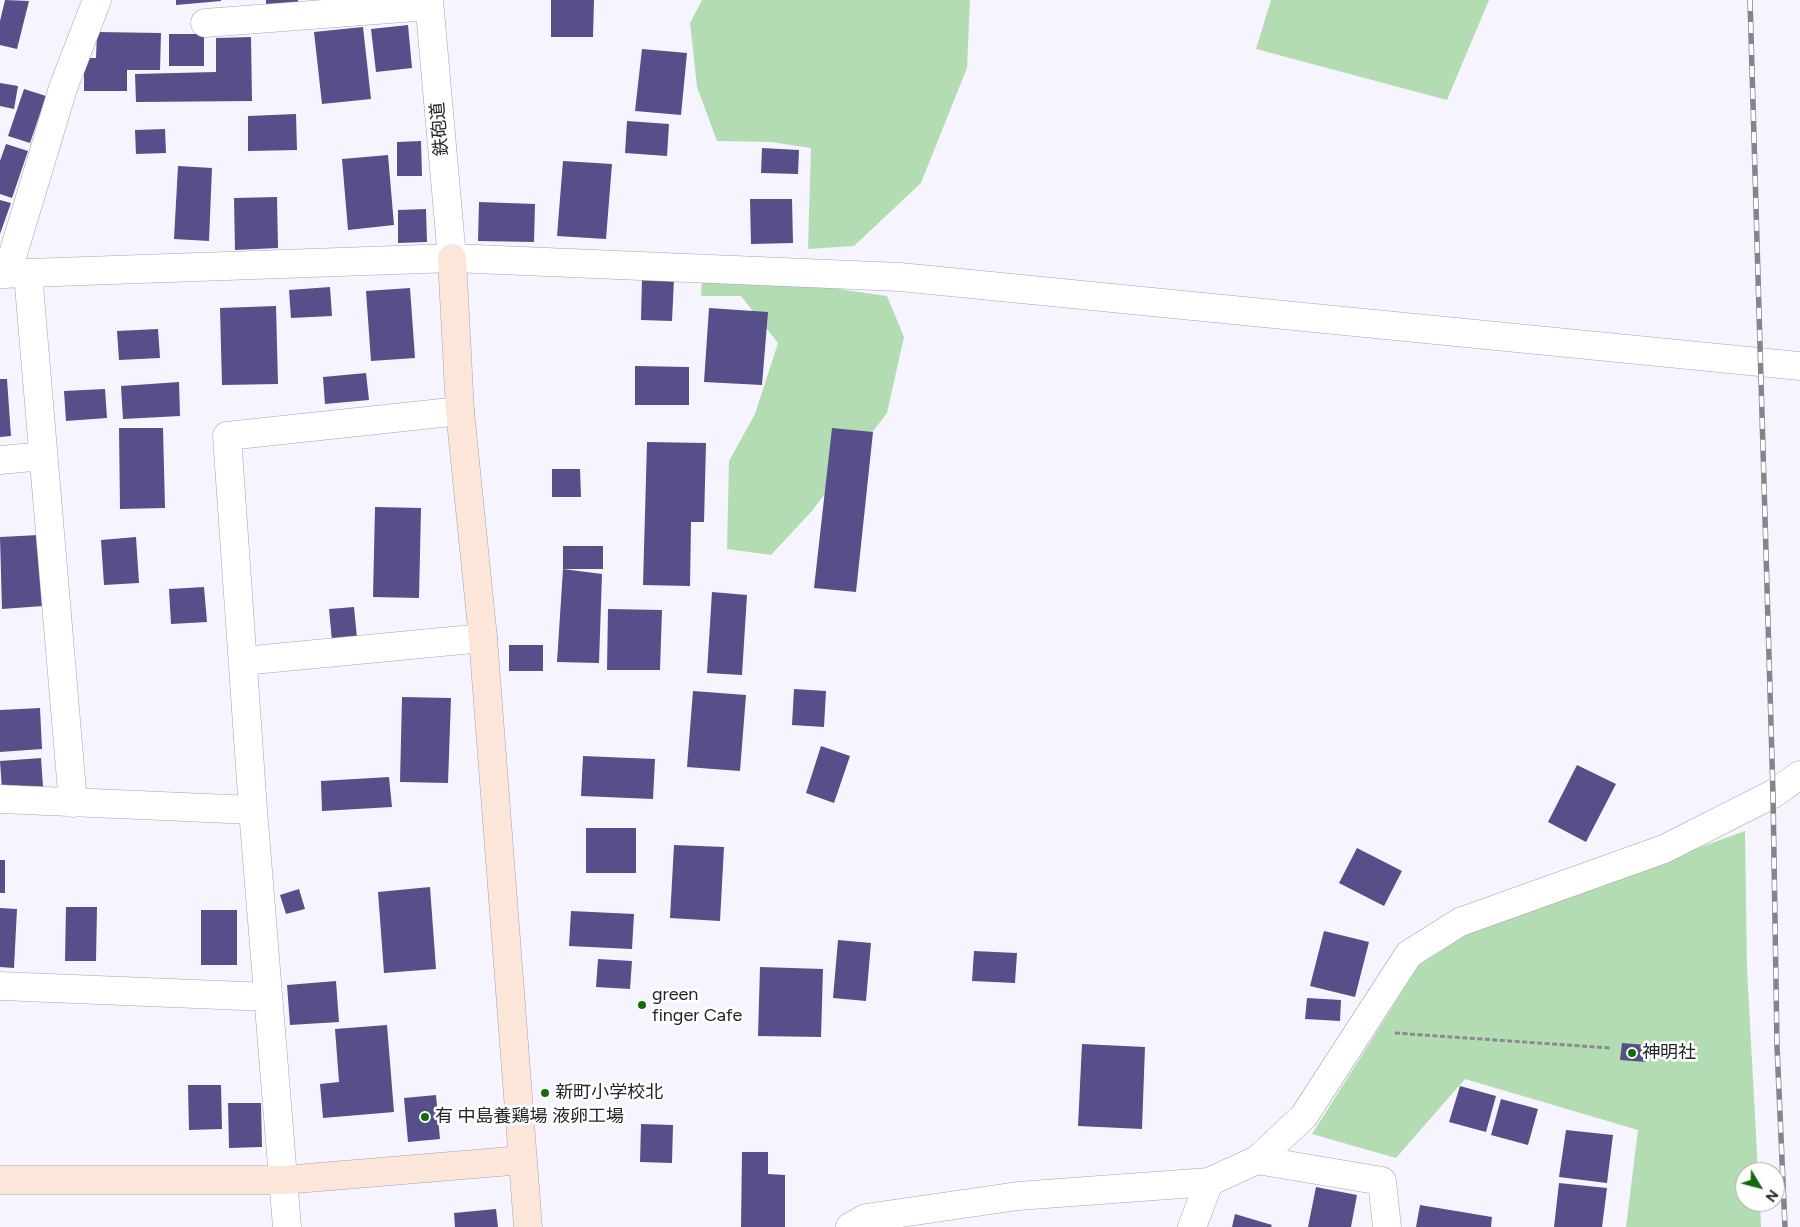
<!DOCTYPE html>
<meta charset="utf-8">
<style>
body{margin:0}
#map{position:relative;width:1800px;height:1227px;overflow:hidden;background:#f6f5ff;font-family:Figtree,sans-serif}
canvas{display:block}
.north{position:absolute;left:1735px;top:1162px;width:50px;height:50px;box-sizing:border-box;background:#fff;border:1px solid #a7a7a9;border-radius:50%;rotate:127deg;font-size:14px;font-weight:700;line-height:20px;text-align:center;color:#242427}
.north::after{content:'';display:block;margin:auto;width:18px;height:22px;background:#15690d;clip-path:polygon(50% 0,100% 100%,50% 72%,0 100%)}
</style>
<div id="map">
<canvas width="1800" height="1227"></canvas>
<div class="north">N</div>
</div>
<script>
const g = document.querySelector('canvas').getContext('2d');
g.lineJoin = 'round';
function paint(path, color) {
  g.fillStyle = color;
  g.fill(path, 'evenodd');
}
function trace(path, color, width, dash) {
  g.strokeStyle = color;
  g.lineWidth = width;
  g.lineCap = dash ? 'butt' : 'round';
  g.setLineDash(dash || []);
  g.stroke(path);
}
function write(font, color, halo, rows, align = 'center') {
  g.font = font + ' Figtree,"Noto Sans JP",sans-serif';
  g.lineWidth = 5;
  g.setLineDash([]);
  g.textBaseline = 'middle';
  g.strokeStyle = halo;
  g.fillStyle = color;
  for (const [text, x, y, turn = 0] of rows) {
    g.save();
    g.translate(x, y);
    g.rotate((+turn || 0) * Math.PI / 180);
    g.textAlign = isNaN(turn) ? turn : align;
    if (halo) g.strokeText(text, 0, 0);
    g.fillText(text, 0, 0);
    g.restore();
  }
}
const green = new Path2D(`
 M 702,0 L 970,0 L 967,68 L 921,183 L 854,246 L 808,249 L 811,148 L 771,142 L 717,141 L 697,87 L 690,23 Z
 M 1271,0 L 1489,0 L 1447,100 L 1256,49 Z
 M 702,278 L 796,283 L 887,296 L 904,337 L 887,413 L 811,512 L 771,555 L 727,549 L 729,461 L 755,414 L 778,343 L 741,296 L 701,296 Z
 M 1745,831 L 1747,968 L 1758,1172 L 1745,1172 L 1745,1202 L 1760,1202 L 1761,1227 L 1626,1227 L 1638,1130 L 1465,1079 L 1396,1158 L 1312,1134 L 1419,965 L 1479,927 Z`);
const building = new Path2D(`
 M 5,0 L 29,1 L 17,49 L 0,45 L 0,21 Z
 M 176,0 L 221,0 L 221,1 L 176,5 Z
 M 266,0 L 298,0 L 298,3 L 266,5 Z
 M 551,0 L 594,0 L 593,37 L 551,37 Z
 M 408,25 L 412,68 L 376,72 L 371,29 Z
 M 363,27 L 371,99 L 322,104 L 314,32 Z
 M 97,32 L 161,33 L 160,70 L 127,70 L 127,91 L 84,91 L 84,58 L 96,58 Z
 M 169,34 L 204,34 L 204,66 L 169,66 Z
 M 251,37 L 252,101 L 136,102 L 135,74 L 216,72 L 216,38 Z
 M 642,49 L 687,53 L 681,115 L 635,111 Z
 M 0,83 L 18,86 L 14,109 L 0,106 Z
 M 24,89 L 46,96 L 30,143 L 8,136 Z
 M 296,114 L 297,150 L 248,151 L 248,116 Z
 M 627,121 L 669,124 L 667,156 L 625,153 Z
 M 165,129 L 166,153 L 136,154 L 135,130 Z
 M 421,141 L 422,176 L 397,176 L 397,142 Z
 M 6,144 L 28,151 L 12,198 L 0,194 L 0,161 Z
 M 762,148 L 799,150 L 798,174 L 761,173 Z
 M 388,155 L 394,225 L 348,230 L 342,159 Z
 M 563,161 L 612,164 L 606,239 L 557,236 Z
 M 178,166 L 212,168 L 209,241 L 174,239 Z
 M 277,197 L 278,248 L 235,250 L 234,198 Z
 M 750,199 L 792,199 L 793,243 L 751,244 Z
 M 0,200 L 11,203 L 0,234 Z
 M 479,202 L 535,204 L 534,242 L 478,241 Z
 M 426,209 L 427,242 L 398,243 L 398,210 Z
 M 642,278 L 674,279 L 672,321 L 641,320 Z
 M 330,287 L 332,316 L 291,318 L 289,290 Z
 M 410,288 L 415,358 L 371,361 L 366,291 Z
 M 276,306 L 278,384 L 222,385 L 220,308 Z
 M 709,308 L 768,312 L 762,385 L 704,382 Z
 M 158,329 L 160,358 L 119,360 L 117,331 Z
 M 635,366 L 689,367 L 689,405 L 635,405 Z
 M 366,373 L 369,400 L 325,404 L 323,377 Z
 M 0,379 L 7,379 L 11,436 L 0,437 Z
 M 179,382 L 180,416 L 123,419 L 121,386 Z
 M 105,389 L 107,418 L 66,421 L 64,391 Z
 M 119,428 L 163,428 L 165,508 L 120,509 Z
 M 832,428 L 873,432 L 856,592 L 814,588 Z
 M 647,442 L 706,443 L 704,522 L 691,522 L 690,586 L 643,585 Z
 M 552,469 L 580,469 L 581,497 L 552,497 Z
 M 375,507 L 421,508 L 419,598 L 373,597 Z
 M 39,535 L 43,606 L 2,609 L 0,537 Z
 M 136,537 L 139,583 L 104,585 L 101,540 Z
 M 563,546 L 603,546 L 603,569 L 563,569 Z
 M 563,569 L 602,574 L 599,663 L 557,662 Z
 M 204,587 L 207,622 L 171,624 L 169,589 Z
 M 712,592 L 747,595 L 742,675 L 707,673 Z
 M 354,607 L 357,638 L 332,641 L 329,609 Z
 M 608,609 L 662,610 L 660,670 L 607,670 Z
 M 509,645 L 543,645 L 543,671 L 509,671 Z
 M 794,689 L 826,691 L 824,727 L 792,725 Z
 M 693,691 L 746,695 L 740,771 L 687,767 Z
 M 402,697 L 451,698 L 448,783 L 400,782 Z
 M 40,708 L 42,749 L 0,752 L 0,710 Z
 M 821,746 L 850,756 L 834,803 L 806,793 Z
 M 583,756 L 655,759 L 653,799 L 581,796 Z
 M 41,758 L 43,787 L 2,790 L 0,761 Z
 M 1577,765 L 1616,784 L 1586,842 L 1548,822 Z
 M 389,777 L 392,807 L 322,811 L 321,781 Z
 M 586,828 L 636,828 L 636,873 L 586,873 Z
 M 674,845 L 724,847 L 720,921 L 670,918 Z
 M 1357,848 L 1402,871 L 1384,906 L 1339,883 Z
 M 0,860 L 5,860 L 5,893 L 0,893 Z
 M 430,887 L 436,969 L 384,973 L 378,892 Z
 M 299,889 L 305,909 L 286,914 L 280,895 Z
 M 66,907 L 97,907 L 96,961 L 65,961 Z
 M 0,908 L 17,909 L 14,968 L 0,967 Z
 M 201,910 L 237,910 L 237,965 L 201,965 Z
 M 571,911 L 634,914 L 632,949 L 569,946 Z
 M 1324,931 L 1369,942 L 1355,997 L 1310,986 Z
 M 838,940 L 871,943 L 866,1001 L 833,998 Z
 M 974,951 L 1017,953 L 1015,983 L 972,981 Z
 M 598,959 L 632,961 L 630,989 L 596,987 Z
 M 760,967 L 823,969 L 821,1037 L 758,1036 Z
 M 336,981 L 339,1022 L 290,1025 L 287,985 Z
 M 1307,998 L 1341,1000 L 1340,1021 L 1305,1019 Z
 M 387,1025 L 394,1112 L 323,1118 L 320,1084 L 339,1082 L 335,1029 Z
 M 1622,1043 L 1647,1045 L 1646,1062 L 1620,1060 Z
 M 1082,1044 L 1145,1047 L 1142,1129 L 1078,1126 Z
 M 188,1085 L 221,1085 L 222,1129 L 189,1130 Z
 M 1460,1086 L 1496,1096 L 1486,1132 L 1449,1122 Z
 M 436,1095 L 440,1139 L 408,1142 L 404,1098 Z
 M 1501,1099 L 1538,1109 L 1528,1145 L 1491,1135 Z
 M 228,1103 L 261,1103 L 262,1147 L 229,1148 Z
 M 641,1124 L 673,1125 L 672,1163 L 640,1162 Z
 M 1566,1130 L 1613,1135 L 1607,1183 L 1559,1177 Z
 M 742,1152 L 768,1152 L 768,1174 L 785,1175 L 785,1227 L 741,1227 Z
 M 1559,1183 L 1607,1188 L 1602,1227 L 1554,1227 Z
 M 1316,1187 L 1357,1195 L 1351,1227 L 1308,1227 Z
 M 1420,1205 L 1492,1217 L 1491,1227 L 1416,1227 Z
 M 496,1209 L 498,1227 L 455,1227 L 454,1213 Z
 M 1235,1214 L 1272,1225 L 1271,1227 L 1232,1227 Z`);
const path = new Path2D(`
 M 1395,1033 L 1610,1048`);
const street = new Path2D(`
 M 429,0 L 452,258
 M 205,23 L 429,6
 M 0,274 L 452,258 L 900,277 L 1800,366
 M 7,274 L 63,88 L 97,0
 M 28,274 L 73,803
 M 0,460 L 43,456
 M 243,661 L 483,638
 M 0,799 L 253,810
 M 0,986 L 268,997
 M 1257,1160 L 1382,1181 L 1387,1227
 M 287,1227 L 253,810 L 227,436 L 460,411
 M 850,1227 L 866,1218 L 1018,1196 L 1209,1182 L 1257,1160 L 1304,1116 L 1409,954 L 1460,922 L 1664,849 L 1773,794 L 1800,775
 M 1192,1227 L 1209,1182`);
const secondary = new Path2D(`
 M 452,258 L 460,411 L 483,638 L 528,1227
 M 0,1180 L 284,1180 L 523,1160`);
const rail = new Path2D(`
 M 1750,0 L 1773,794 L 1777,1046 L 1785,1227`);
const markers = [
 [642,1005,5,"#15690d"],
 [1632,1053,5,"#15690d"],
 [545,1093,5,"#15690d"],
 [425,1117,5,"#15690d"]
];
const streetNames = [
 ["鉄砲道",440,129,-95]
];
const poiNames = [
 ["green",652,995],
 ["finger Cafe",652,1016],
 ["神明社",1642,1053],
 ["新町小学校北",555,1093],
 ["有 中島養鶏場 液卵工場",435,1117]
];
paint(green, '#b4dcb2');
paint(building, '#564f89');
trace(street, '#a4a4ac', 29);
trace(secondary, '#a4a4ac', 29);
trace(path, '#8b8a91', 3, [5, 2.5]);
trace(street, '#fff', 28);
trace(secondary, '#fce5d9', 28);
trace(rail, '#84848a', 5.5);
trace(rail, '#fff', 4, [11]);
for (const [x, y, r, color] of markers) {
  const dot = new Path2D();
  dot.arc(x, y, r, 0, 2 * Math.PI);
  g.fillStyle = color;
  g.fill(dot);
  trace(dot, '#fff', 2);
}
write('18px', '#242427', '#fff', streetNames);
write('18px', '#242427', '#fff', poiNames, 'left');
</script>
